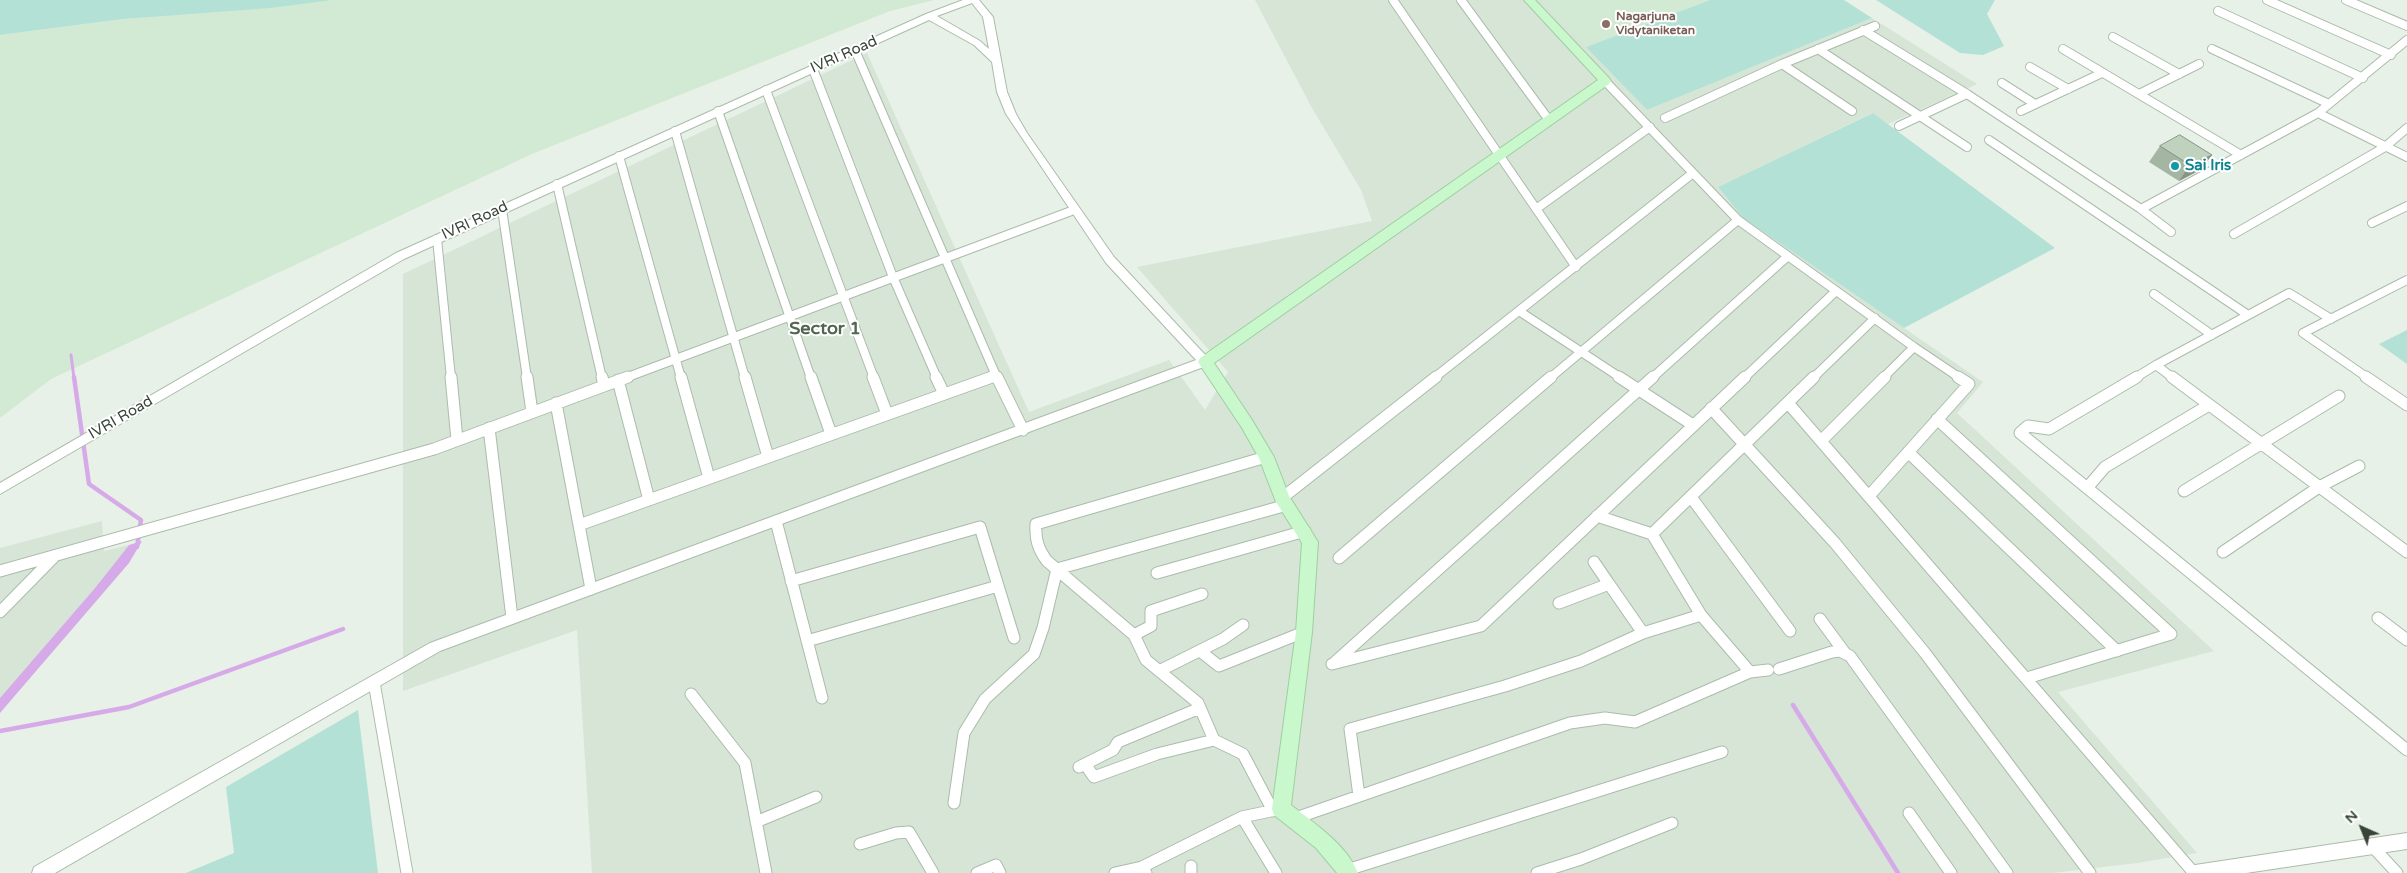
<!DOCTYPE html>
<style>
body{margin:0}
#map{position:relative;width:2407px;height:873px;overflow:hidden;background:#e7f1e7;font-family:"Varela Round",sans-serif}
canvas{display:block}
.north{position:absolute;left:2337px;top:803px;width:50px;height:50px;-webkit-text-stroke:4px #fff;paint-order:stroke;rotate:316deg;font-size:14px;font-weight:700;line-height:20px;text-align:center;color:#384437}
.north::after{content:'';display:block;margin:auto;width:18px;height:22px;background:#384437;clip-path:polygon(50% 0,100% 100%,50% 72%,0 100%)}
</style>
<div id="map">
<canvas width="2407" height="873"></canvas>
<div class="north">N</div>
</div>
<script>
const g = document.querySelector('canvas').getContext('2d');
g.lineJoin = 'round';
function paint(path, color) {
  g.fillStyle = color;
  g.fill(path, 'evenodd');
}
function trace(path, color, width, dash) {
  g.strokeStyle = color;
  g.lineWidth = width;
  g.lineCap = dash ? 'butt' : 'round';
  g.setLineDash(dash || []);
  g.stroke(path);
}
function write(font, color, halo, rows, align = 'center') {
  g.font = font + ' "Varela Round",sans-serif';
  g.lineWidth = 4;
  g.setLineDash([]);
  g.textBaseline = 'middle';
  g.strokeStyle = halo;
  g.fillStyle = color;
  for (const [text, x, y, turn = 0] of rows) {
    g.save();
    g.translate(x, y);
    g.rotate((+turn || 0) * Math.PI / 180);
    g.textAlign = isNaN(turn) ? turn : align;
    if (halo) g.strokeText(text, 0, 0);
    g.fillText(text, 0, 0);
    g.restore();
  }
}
const residential = new Path2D(`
 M 1255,0 L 1542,0 L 1647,110 L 1872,18 L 1977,84 L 1888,124 L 1872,113 L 1718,187 L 1743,218 L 1983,382 L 1957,413 L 2214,651 L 2058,692 L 2197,853 L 2137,863 L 2052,873 L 592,873 L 577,630 L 403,691 L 403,274 L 867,53 L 1029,412 L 1169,360 L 1205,410 L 1228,372 L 1137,267 L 1372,221 L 1361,190 L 1312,108 Z
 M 102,521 L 104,551 L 129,545 L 95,588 L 0,698 L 0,548 Z`);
const education = new Path2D(`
 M 333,0 L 934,0 L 890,11 L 532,154 L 51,379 L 0,418 L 0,35 L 123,19 Z
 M 1542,0 L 1710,0 L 1586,47 Z`);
const green = new Path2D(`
 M 0,0 L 333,0 L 270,8 L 123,19 L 0,35 Z
 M 1710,0 L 1844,0 L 1872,18 L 1647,110 L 1586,47 Z
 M 1876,0 L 1995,0 L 1987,14 L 2004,46 L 1983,55 L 1960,53 Z
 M 1873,113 L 2055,248 L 1904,328 L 1743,218 L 1718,187 Z
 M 2407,330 L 2407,364 L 2379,344 Z
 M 358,710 L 378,873 L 186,873 L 234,853 L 226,787 Z`);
const water = new Path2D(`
 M 142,541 L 129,563 L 0,713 L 0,698 L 95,588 L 129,545 Z`);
const streamFar1 = new Path2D(`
 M 71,355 L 74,378`);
const stream = new Path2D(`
 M 74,377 L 89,484 L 141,520 L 137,547
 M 1793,705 L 1898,873
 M 0,731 L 129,707 L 343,629`);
const minorFar1 = new Path2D(`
 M 1393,0 L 1576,267
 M 1461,0 L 1549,120
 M 2267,0 L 2391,55
 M 2346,0 L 2407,26
 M 2218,11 L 2363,78
 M 1863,30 L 1967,94
 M 2113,37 L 2179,74
 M 2407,40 L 2318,113 L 2407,157
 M 1818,49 L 1967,147
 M 2063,49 L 2241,155
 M 2212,49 L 2329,104
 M 855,50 L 997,378
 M 1782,64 L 1852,111
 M 2030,67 L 2068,89
 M 813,69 L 893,277 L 937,378
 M 1605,81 L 1738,220 L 1914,347 L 1883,378
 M 2002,83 L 2035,104
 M 766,90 L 874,378
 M 2139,94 L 2199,64
 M 718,111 L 811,378
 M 2021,111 L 2102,73
 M 1665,118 L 1782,64 L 1875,26
 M 1899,126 L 1967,94 L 2141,209 L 2171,232
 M 675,131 L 745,378
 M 1989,140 L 2248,315
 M 619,156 L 681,378
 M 557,184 L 602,378
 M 502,209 L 527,378
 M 1536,209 L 1650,127
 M 2141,209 L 2318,113
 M 2372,223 L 2407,206
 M 2234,234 L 2385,147 L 2407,128
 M 437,239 L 451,378
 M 2154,294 L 2212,335
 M 1519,311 L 1621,378
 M 1914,347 L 1960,378
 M 625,378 L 1074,210
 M 988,378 L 996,375
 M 1434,378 L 1693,173
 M 1550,378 L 1738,220
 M 1652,378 L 1788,256
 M 1744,378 L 1836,291
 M 1813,378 L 1875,318
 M 2135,378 L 2156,365
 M 2173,378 L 2156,365 L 2289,293 L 2331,319
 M 2368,378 L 2303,333 L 2407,280`);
const minor = new Path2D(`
 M 451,377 L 457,440
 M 527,377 L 532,412
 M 602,377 L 604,385
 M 681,377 L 709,478
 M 745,377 L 768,457
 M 811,377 L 831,434
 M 873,377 L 887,414
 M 936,377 L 944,394
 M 997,377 L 1023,430
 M 1619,377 L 1693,425
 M 2137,377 L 2049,429 L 2028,426 L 2020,433 L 2407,750
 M 2172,377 L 2407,552
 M 2366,377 L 2407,405
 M 618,380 L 649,500
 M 556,403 L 591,589
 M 1788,403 L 2194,873
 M 1711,408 L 1835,543 L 1925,653 L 2090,873
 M 1937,419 L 2171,634 L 2027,678
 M 489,428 L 512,618
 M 1821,441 L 1885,377
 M 1908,452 L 2117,651
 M 1266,457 L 1036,524 C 1035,539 1038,549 1047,561 L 1134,635 L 1146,660 L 1198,703 L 1214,740 L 1243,754 L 1273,811
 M 2087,488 L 2105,467 L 2209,405
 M 2184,491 L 2339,396
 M 1869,496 L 1969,384 L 1958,377
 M 1691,497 L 1790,631
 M 1282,498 L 1436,377
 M 1597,516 L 1652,534 L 1814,377
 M 776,521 L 822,698
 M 579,525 L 992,377
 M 2223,552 L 2319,487 L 2359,466
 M 1339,558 L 1551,377
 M 1594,562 L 1609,584
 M 1057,569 L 1287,505
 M 0,571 L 434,449 L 628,377
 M 1157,573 L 1305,531
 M 791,581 L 980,527 L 1014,638
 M 1559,603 L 1609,584 L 1643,633
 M 0,612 L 54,557
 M 2378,618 L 2407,640
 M 1820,619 L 1845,653
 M 1134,635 L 1151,626 L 1151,611 L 1202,594
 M 807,641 L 998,586
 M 1200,651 L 1219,666 L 1304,632
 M 1335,662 L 1653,377
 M 1332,664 L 1481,626 L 1745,377
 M 1779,669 L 1832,652 L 1840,651 L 1850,656 L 2007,873
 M 1159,671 L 1223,639 L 1243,625
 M 1750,672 L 1768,670
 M 374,682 L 407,873
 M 691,694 L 745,763 L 766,873
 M 1085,764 L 1094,777 L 1157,754 L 1214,740
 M 1079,767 L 1113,750 L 1118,742 L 1200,708
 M 1359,796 L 1350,729 L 1505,686 L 1581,661 L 1643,633 L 1701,615
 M 954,803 L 964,733 L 985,699 L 1034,654 L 1043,628 L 1057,569
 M 1909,813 L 1951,873
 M 1293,819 L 1570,723 L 1605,718 L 1635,722 L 1750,672 L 1701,615 L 1652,534
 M 756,822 L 816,797
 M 860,844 L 896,833 L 909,832 L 933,873
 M 2372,846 L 2397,873
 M 1191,866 L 1191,873
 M 1347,870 L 1722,752
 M 977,873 L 996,865 L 1000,873
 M 1115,873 L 1142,867
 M 1146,873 L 1142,867 L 1242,817
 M 1276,873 L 1242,817 L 1280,809
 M 1537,873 L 1581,859 L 1672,823`);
const tertiary = new Path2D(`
 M 963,0 L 979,0 L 993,17 L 1007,92 L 1016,114 L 1027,133 L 1114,257 L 1209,359 L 1211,362 L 1209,365 L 440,651 L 55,873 L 32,873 L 34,867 L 430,643 L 1196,360 L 1106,263 L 1006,114 L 997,92 L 992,62 L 974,45 L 929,20 L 404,259 L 0,494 L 0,483 L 396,253 L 926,14 ZM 972,3 L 983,17 L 989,49 L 980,41 L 937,16 Z
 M 2407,833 L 2407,849 L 2246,873 L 2187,873 L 2189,867 L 2195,865 Z`);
const secondary = new Path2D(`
 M 1524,0 L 1535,0 L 1609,78 L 1611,81 L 1609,84 L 1214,363 L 1252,420 L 1274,457 L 1289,496 L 1318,542 L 1312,632 L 1291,805 C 1315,824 1346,844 1358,873 L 1337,873 L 1316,848 L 1274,815 L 1272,809 L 1296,632 L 1302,543 L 1276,502 L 1259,458 L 1242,428 L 1198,362 L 1200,358 L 1598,80 Z`);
const wall = new Path2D(`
 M 2160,146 L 2212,155 L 2200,170 L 2179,181 L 2149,162 Z`);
const shadedWall = new Path2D(`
 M 2212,155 L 2200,170 L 2179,181 L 2190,165 Z`);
const building = new Path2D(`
 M 2180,135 L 2212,155 L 2190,165 L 2160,146 Z`);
const markers = [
 [1606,24,5,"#8d6e63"],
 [2175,166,5,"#0f9aa8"]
];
const farEducationnames = [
 ["Nagarjuna",1616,17],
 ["Vidytaniketan",1616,31]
];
const streetNames = [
 ["IVRI Road",844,55,-24],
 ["IVRI Road",475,221,-25],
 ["IVRI Road",121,418,-30]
];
const cultureNames = [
 ["Sai Iris",2185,166]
];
const quarterNames = [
 ["Sector 1",825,329]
];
paint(residential, '#d6e5d6');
paint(education, '#d2e9d3');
paint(green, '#b4e1d6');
paint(water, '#d6aae8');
trace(streamFar1, '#d6aae8', 3);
trace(stream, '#d6aae8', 4.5);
trace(minorFar1, '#abbcab', 10);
trace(minor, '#abbcab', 13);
trace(tertiary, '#abbcab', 2);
trace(secondary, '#9ecf9f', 2);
trace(minorFar1, '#fff', 8);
trace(minor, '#fff', 11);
paint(tertiary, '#fff');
paint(secondary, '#caf8cd');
paint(wall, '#a4b5a3');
paint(shadedWall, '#869385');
paint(building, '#bfd2be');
trace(building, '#869385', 1);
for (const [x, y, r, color] of markers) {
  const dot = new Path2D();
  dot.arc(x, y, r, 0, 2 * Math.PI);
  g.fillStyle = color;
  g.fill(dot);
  trace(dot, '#fff', 2);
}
write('bold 12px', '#785e54', '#fff', farEducationnames, 'left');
write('15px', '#384437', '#fff', streetNames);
write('bold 15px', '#0d838f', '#fff', cultureNames, 'left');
write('bold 18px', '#51654f', '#fff', quarterNames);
</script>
